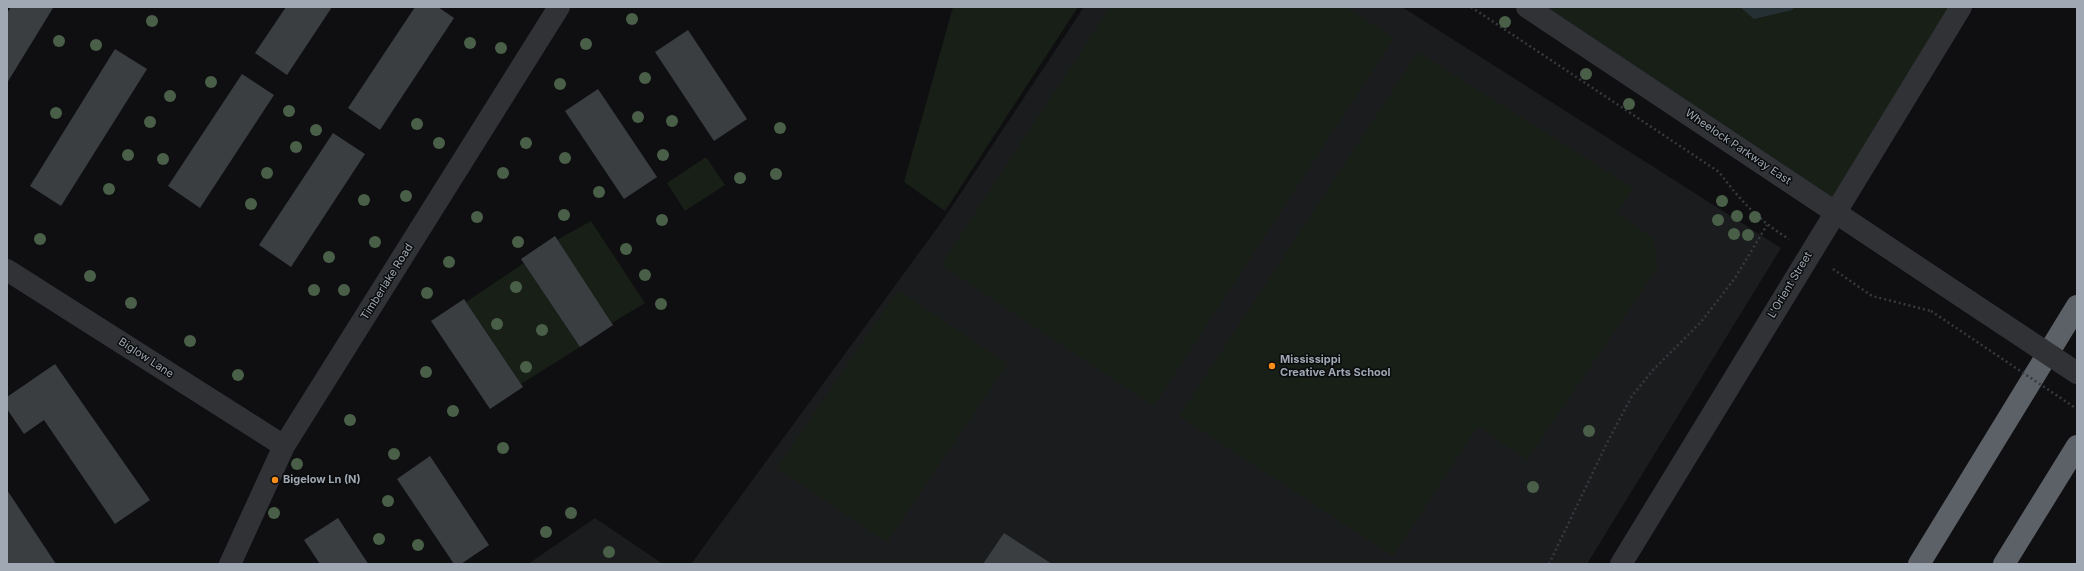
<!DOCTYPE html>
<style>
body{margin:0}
#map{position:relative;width:2084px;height:571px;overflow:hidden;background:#0f0f11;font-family:Inter,sans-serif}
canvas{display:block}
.frame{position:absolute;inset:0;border:8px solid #9fa8b3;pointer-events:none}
</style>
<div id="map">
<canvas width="2084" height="571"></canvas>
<div class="frame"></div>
</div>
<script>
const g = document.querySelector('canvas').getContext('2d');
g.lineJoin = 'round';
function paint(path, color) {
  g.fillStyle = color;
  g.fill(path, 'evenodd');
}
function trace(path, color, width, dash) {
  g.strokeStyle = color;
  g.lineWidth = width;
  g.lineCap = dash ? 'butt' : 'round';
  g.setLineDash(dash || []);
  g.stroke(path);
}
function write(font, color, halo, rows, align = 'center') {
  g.font = font + ' Inter,sans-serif';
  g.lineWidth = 3;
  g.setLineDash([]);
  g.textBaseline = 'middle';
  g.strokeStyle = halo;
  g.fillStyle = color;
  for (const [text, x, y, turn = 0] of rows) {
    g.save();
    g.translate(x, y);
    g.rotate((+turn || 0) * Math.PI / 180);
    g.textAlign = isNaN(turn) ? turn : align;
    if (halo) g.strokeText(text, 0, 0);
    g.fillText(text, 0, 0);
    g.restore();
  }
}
const built = new Path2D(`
 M 1084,7 L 1402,7 L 1781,248 L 1587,564 L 691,564 L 943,220 Z
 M 595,518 L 663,564 L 528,564 Z`);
const green = new Path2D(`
 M 953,7 L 1078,7 L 945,211 L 904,182 Z
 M 1110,7 L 1346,7 L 1394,38 L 1154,406 L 941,265 Z
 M 1528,7 L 1961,7 L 1834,211 Z
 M 1418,52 L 1633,188 L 1617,213 L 1653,238 L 1658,267 L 1527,460 L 1478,426 L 1393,556 L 1179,416 Z
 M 706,157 L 725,185 L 685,211 L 667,183 Z
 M 591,221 L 645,303 L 612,323 L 557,240 Z
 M 524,263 L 580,347 L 521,384 L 466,302 Z
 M 898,290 L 1007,364 L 887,542 L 777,468 Z`);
const water = new Path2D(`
 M 1740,7 L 1795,7 L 1792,10 L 1754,19 Z`);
const building = new Path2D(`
 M 11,7 L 53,8 L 7,83 L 7,13 Z
 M 286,7 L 332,7 L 287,75 L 255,53 Z
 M 415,7 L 438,7 L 454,18 L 380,130 L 348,108 Z
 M 688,30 L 747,119 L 714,141 L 655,52 Z
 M 115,49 L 147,69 L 61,206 L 30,186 Z
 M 242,74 L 274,95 L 200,208 L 168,186 Z
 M 598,89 L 657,177 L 624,199 L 565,111 Z
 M 333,133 L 365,154 L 291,267 L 259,245 Z
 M 555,236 L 613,325 L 580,347 L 521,259 Z
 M 464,299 L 523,387 L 490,409 L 431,321 Z
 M 55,364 L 150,500 L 115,524 L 44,420 L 24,434 L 7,409 L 7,397 Z
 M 430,456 L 489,545 L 461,564 L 454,564 L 397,479 Z
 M 7,490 L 56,564 L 7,564 Z
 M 338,518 L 367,562 L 368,564 L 320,564 L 304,540 Z
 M 1004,533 L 1052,564 L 983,564 Z`);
const path = new Path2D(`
 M 1471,7 L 1719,172 C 1741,201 1758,220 1789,239
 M 1833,269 L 1872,296 L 1931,311
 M 1549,564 L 1608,441 L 1632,396 L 1653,370 L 1701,322 L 1735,278 L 1767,225`);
const minor = new Path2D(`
 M 1527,7 L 1970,302
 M 7,270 L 284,446
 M 230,564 L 284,446 L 559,7
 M 1621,564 L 1961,7`);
const highway = new Path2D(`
 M 1919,564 L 2077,306
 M 2004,564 L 2077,446`);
const pathBridge = new Path2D(`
 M 1931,311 L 2077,409`);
const minorBridge = new Path2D(`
 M 1970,302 L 2077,373`);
const trees = [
 [632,19],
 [152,21],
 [1505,22],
 [59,41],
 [470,43],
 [586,44],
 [96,45],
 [501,48],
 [1586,74],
 [645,78],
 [211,82],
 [560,84],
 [170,96],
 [1629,104],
 [289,111],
 [56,113],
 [638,117],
 [672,121],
 [150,122],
 [417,124],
 [780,128],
 [316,130],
 [439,143],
 [526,143],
 [296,147],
 [128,155],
 [663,155],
 [565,158],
 [163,159],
 [267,173],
 [503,173],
 [776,174],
 [740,178],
 [109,189],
 [599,192],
 [406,196],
 [364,200],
 [1722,201],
 [251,204],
 [564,215],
 [1737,216],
 [477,217],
 [1755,217],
 [662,220],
 [1718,220],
 [1734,234],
 [1748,235],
 [40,239],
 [375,242],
 [518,242],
 [626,249],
 [329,257],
 [449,262],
 [645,275],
 [90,276],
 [516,287],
 [314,290],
 [344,290],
 [427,293],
 [131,303],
 [661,304],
 [497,324],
 [542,330],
 [190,341],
 [526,367],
 [426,372],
 [238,375],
 [453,411],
 [350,420],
 [1589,431],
 [503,448],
 [394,454],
 [297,464],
 [1533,487],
 [388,501],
 [274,513],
 [571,513],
 [546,532],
 [379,539],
 [418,545],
 [609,552]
];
const markers = [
 [1272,366,4,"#fe8d1a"],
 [275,480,4,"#fe8d1a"]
];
const streetNames = [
 ["Wheelock Parkway East",1738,147,34],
 ["Timberlake Road",387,282,-58],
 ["L'Orient Street",1790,285,-59],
 ["Biglow Lane",146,358,33]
];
const poiNames = [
 ["Mississippi",1280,360],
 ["Creative Arts School",1280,373],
 ["Bigelow Ln (N)",283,480]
];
paint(built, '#1b1c1e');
paint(green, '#181f17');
paint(water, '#253035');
paint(building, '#3b3e41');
trace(path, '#36393d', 2.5, [2, 3]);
trace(minor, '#303236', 22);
trace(highway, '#5c6167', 22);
trace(pathBridge, '#36393d', 2.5, [2, 3]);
trace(minorBridge, '#303236', 22);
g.fillStyle = '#495f48';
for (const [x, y] of trees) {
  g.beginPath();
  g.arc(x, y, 6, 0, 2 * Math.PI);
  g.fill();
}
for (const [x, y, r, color] of markers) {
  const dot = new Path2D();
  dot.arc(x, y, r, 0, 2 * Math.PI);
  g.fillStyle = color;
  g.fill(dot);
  trace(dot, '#0a0b0c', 1.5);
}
write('11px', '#9fa8b3', '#0a0b0c', streetNames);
write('bold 11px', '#9fa8b3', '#0a0b0c', poiNames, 'left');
</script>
